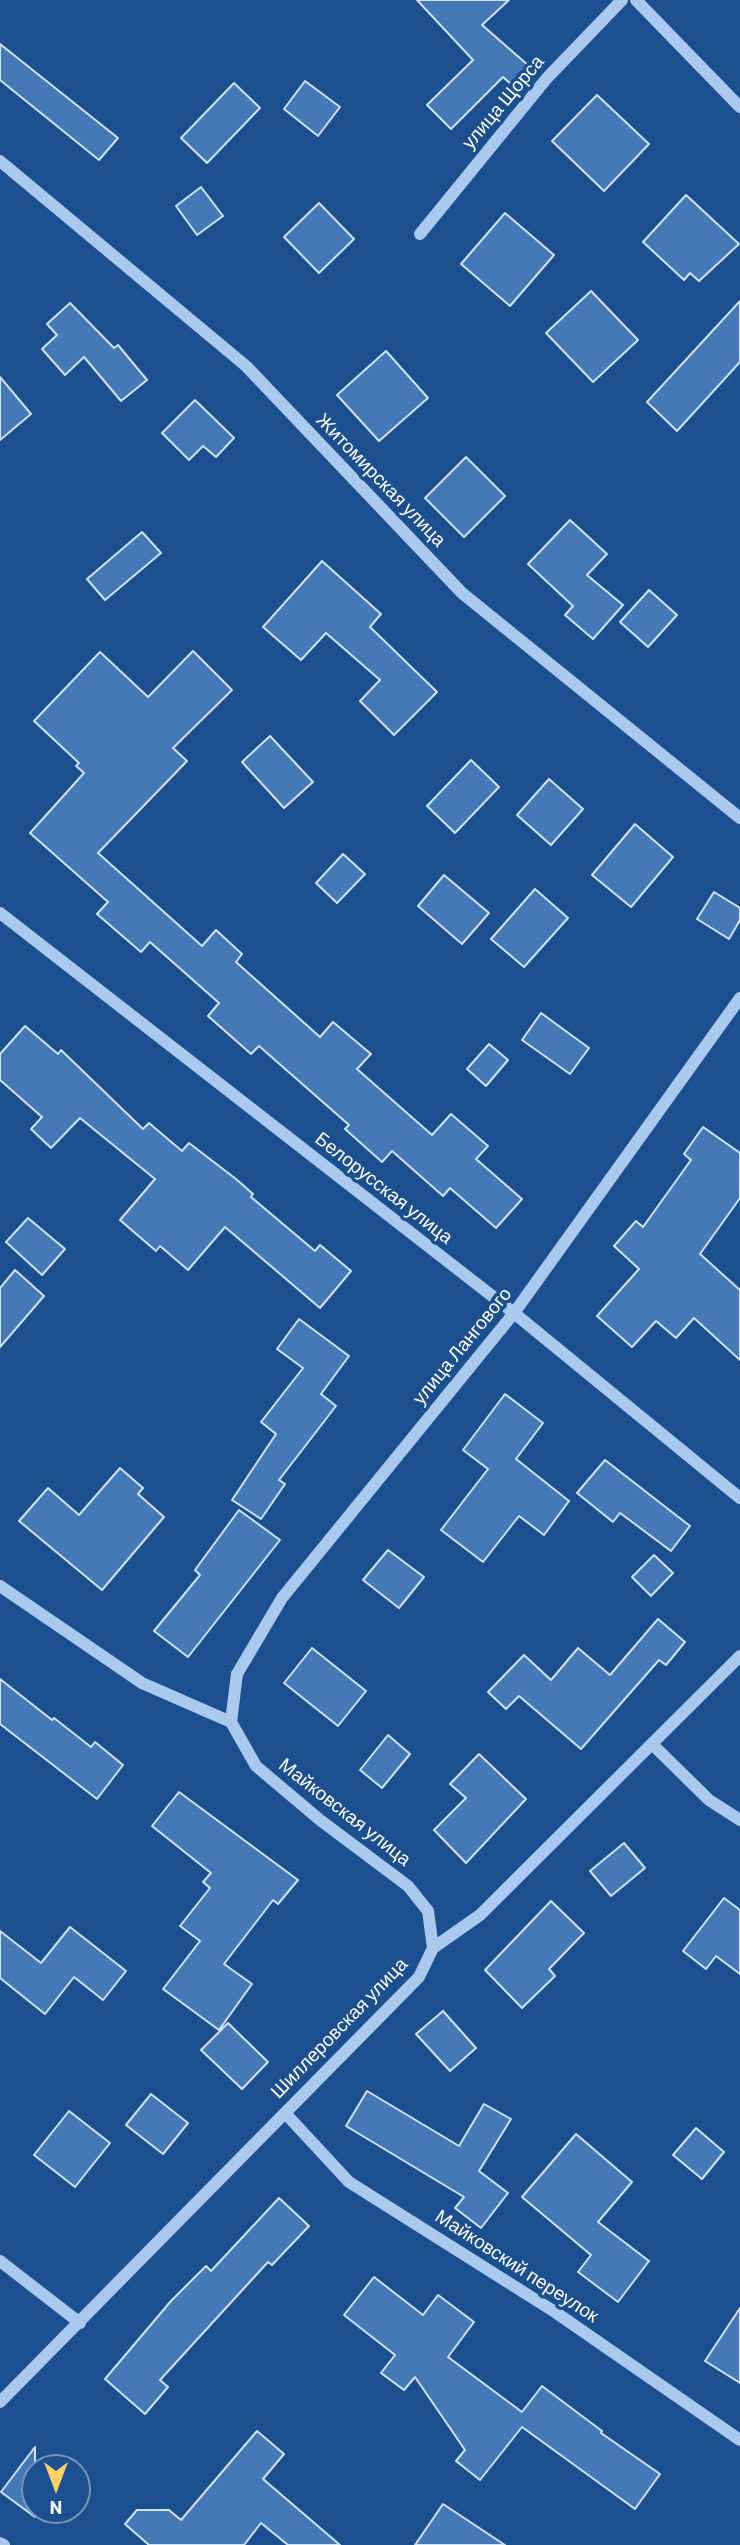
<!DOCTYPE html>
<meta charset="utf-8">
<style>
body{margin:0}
#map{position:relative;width:740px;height:2545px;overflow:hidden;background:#1b4f8f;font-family:Barlow,sans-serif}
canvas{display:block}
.north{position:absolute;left:21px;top:2454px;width:70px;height:70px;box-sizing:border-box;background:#1b4f8f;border:2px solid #7695bc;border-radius:50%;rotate:180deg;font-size:19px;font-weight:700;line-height:28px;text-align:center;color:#fff}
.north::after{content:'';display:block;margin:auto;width:24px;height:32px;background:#ffd166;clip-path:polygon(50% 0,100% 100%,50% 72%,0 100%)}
</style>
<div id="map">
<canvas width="740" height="2545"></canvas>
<div class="north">N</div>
</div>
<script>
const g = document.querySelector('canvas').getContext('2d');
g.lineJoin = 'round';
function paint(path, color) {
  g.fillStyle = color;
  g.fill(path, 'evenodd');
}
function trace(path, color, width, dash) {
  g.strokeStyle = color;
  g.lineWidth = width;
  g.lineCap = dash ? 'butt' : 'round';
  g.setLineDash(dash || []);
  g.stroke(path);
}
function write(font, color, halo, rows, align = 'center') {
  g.font = font + ' Barlow,sans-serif';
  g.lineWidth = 7;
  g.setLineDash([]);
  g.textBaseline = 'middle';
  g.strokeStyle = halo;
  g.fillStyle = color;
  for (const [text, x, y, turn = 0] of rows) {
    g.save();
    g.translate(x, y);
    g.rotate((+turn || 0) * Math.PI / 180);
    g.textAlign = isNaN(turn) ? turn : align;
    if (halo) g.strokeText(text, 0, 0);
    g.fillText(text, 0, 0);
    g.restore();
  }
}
const building = new Path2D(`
 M 417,0 L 509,0 L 482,25 L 529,66 L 512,85 L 503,77 L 451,129 L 427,105 L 473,60 Z
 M 0,44 L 118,138 L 99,160 L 0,80 Z
 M 305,81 L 340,107 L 318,136 L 284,109 Z
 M 234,83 L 260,108 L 207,163 L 181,138 Z
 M 597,95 L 649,144 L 604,191 L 552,141 Z
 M 201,187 L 223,216 L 197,235 L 176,206 Z
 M 686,195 L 739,244 L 699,281 L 690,273 L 684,280 L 643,242 Z
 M 319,203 L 354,239 L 319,273 L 284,237 Z
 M 505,213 L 554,255 L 510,306 L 461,264 Z
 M 591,291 L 638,340 L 593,382 L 546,333 Z
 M 740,301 L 740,362 L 677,431 L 647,402 Z
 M 70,303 L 114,348 L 118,345 L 147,380 L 121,401 L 84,357 L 65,375 L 42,349 L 57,335 L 47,324 Z
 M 386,351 L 428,398 L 379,441 L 337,395 Z
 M 0,377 L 31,414 L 0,440 Z
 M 195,400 L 234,438 L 216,457 L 203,446 L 189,460 L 162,433 Z
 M 466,457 L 505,496 L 464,537 L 425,498 Z
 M 570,520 L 607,554 L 587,575 L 623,605 L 593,639 L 565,615 L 573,606 L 528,564 Z
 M 142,532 L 161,553 L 105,600 L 87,579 Z
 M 322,561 L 381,614 L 370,627 L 437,692 L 394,735 L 360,701 L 380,680 L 326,633 L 301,660 L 263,627 Z
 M 649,590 L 677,615 L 648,647 L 620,622 Z
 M 193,651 L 232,690 L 173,748 L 187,761 L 98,853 L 202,946 L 216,930 L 242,954 L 236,962 L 320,1037 L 333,1022 L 371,1054 L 357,1069 L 432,1135 L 451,1114 L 488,1146 L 476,1159 L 522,1199 L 496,1228 L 450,1188 L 443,1196 L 392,1151 L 382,1162 L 345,1129 L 349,1125 L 259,1046 L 251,1054 L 208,1016 L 219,1003 L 150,942 L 141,952 L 97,914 L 108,902 L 30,833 L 84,773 L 76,766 L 79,763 L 34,721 L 100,652 L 148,697 Z
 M 270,736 L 313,782 L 284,808 L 242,762 Z
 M 471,760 L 499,787 L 455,833 L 427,806 Z
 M 549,779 L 583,809 L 551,845 L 517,815 Z
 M 635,824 L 673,857 L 631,907 L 592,875 Z
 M 343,854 L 365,874 L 337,903 L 316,883 Z
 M 444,875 L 489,913 L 462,944 L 418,906 Z
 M 535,889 L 568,918 L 524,967 L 491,939 Z
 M 714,892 L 740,908 L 740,920 L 729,939 L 697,919 Z
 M 541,1013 L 589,1048 L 570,1074 L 522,1040 Z
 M 25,1026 L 58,1054 L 61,1050 L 143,1129 L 149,1123 L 182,1151 L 189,1143 L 236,1179 L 253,1194 L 251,1197 L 315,1251 L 320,1245 L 351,1271 L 320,1308 L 225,1227 L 188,1270 L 160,1246 L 156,1251 L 120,1220 L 155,1179 L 80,1118 L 51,1148 L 31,1129 L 42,1117 L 0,1080 L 0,1054 Z
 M 489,1044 L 508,1060 L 486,1086 L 467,1069 Z
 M 703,1127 L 740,1153 L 740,1198 L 700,1254 L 740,1290 L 740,1360 L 694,1318 L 676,1338 L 656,1321 L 632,1347 L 597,1316 L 639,1269 L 614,1246 L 636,1221 L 643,1227 L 691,1160 L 684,1154 Z
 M 28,1218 L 65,1249 L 42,1275 L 6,1242 Z
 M 15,1270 L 44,1296 L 0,1347 L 0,1288 Z
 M 299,1319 L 349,1356 L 321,1394 L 336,1406 L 279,1480 L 285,1484 L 261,1519 L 232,1500 L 276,1434 L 261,1422 L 303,1368 L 277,1349 Z
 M 505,1394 L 543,1423 L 516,1459 L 569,1501 L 544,1535 L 519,1516 L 483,1562 L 441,1530 L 488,1469 L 463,1450 Z
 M 605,1460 L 690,1526 L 671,1551 L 620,1513 L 613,1522 L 577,1493 Z
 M 120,1468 L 143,1488 L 138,1494 L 164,1517 L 102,1590 L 19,1521 L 48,1488 L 79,1515 Z
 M 239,1510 L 280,1540 L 188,1657 L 154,1631 L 200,1575 L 195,1570 Z
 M 388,1550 L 424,1577 L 399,1608 L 363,1580 Z
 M 654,1555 L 673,1573 L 651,1596 L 632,1577 Z
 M 658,1619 L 685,1642 L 666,1665 L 659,1660 L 581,1749 L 519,1696 L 506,1709 L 488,1692 L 524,1655 L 551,1680 L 578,1648 L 610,1675 Z
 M 312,1648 L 366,1691 L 338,1726 L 284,1683 Z
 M 0,1679 L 52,1720 L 54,1718 L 91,1747 L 95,1742 L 123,1765 L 97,1799 L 0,1724 Z
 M 388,1735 L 410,1754 L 382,1788 L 360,1770 Z
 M 479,1754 L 526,1799 L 466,1863 L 434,1830 L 466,1798 L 450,1784 Z
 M 179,1792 L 298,1880 L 278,1904 L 273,1900 L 224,1964 L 252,1984 L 219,2030 L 163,1989 L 200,1941 L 180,1926 L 210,1888 L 203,1882 L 211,1873 L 152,1826 Z
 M 624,1843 L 645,1868 L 611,1896 L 590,1871 Z
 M 724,1898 L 740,1910 L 740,1974 L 716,1956 L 706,1969 L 683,1951 Z
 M 551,1901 L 584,1933 L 549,1969 L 555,1976 L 522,2008 L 485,1970 Z
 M 70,1927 L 126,1971 L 103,2000 L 74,1977 L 45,2014 L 0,1978 L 0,1931 L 41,1963 Z
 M 443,2011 L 476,2048 L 450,2071 L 416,2034 Z
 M 228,2023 L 268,2062 L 242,2089 L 201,2050 Z
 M 367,2091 L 459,2146 L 484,2104 L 511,2119 L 479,2171 L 508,2193 L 481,2228 L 455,2208 L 464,2197 L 346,2126 Z
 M 151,2094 L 188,2123 L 163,2154 L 126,2125 Z
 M 69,2111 L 110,2143 L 75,2187 L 34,2155 Z
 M 696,2128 L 724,2152 L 702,2179 L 673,2155 Z
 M 576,2134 L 632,2182 L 598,2222 L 649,2261 L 618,2302 L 578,2272 L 591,2255 L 522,2197 Z
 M 279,2198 L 309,2226 L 272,2265 L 268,2262 L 160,2380 L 168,2387 L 145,2414 L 105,2379 L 171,2301 L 206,2266 L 211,2271 Z
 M 374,2277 L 423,2315 L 438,2295 L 474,2322 L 448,2357 L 522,2412 L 542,2386 L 602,2431 L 601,2433 L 660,2474 L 635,2509 L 522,2427 L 480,2480 L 456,2461 L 465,2450 L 415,2377 L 404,2390 L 381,2373 L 395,2355 L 344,2315 Z
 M 740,2308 L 740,2383 L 705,2361 Z
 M 257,2431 L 284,2454 L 263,2479 L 340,2545 L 288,2545 L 261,2523 L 244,2545 L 149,2545 L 125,2524 L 137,2510 L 169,2510 L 181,2520 Z
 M 35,2447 L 35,2517 L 1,2492 Z
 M 443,2504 L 505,2545 L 415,2545 Z`);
const minor = new Path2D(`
 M 636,0 L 740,107
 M 0,161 L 246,366 L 462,593 L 740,818
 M 420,234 L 547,78 L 622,0
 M 0,913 L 514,1313 L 740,1498
 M 0,1586 L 142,1683 L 231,1722 L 256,1766 L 320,1820 L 408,1886 L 428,1911 L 433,1948
 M 231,1722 L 237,1674 L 282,1598 L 514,1313 L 740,998
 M 652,1744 L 709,1800 L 740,1820
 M 285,2113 L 349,2182 L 555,2312 L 740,2440
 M 0,2261 L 80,2323
 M 0,2402 L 419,1977 L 433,1948 L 480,1915 L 740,1656
 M 0,2543 L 4,2545`);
const streetNames = [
 ["улица Щорса",503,102,-50],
 ["Житомирская улица",381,480,46],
 ["Белорусская улица",384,1188,38],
 ["улица Лангового",462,1346,-51],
 ["Майковская улица",345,1812,38],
 ["Шиллеровская улица",339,2028,-46],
 ["Майковский переулок",517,2266,33]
];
paint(building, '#4478b7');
trace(building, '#cfe3fa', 2);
trace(minor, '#a9c9ee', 12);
write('19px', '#fff', '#1b4f8f', streetNames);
</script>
